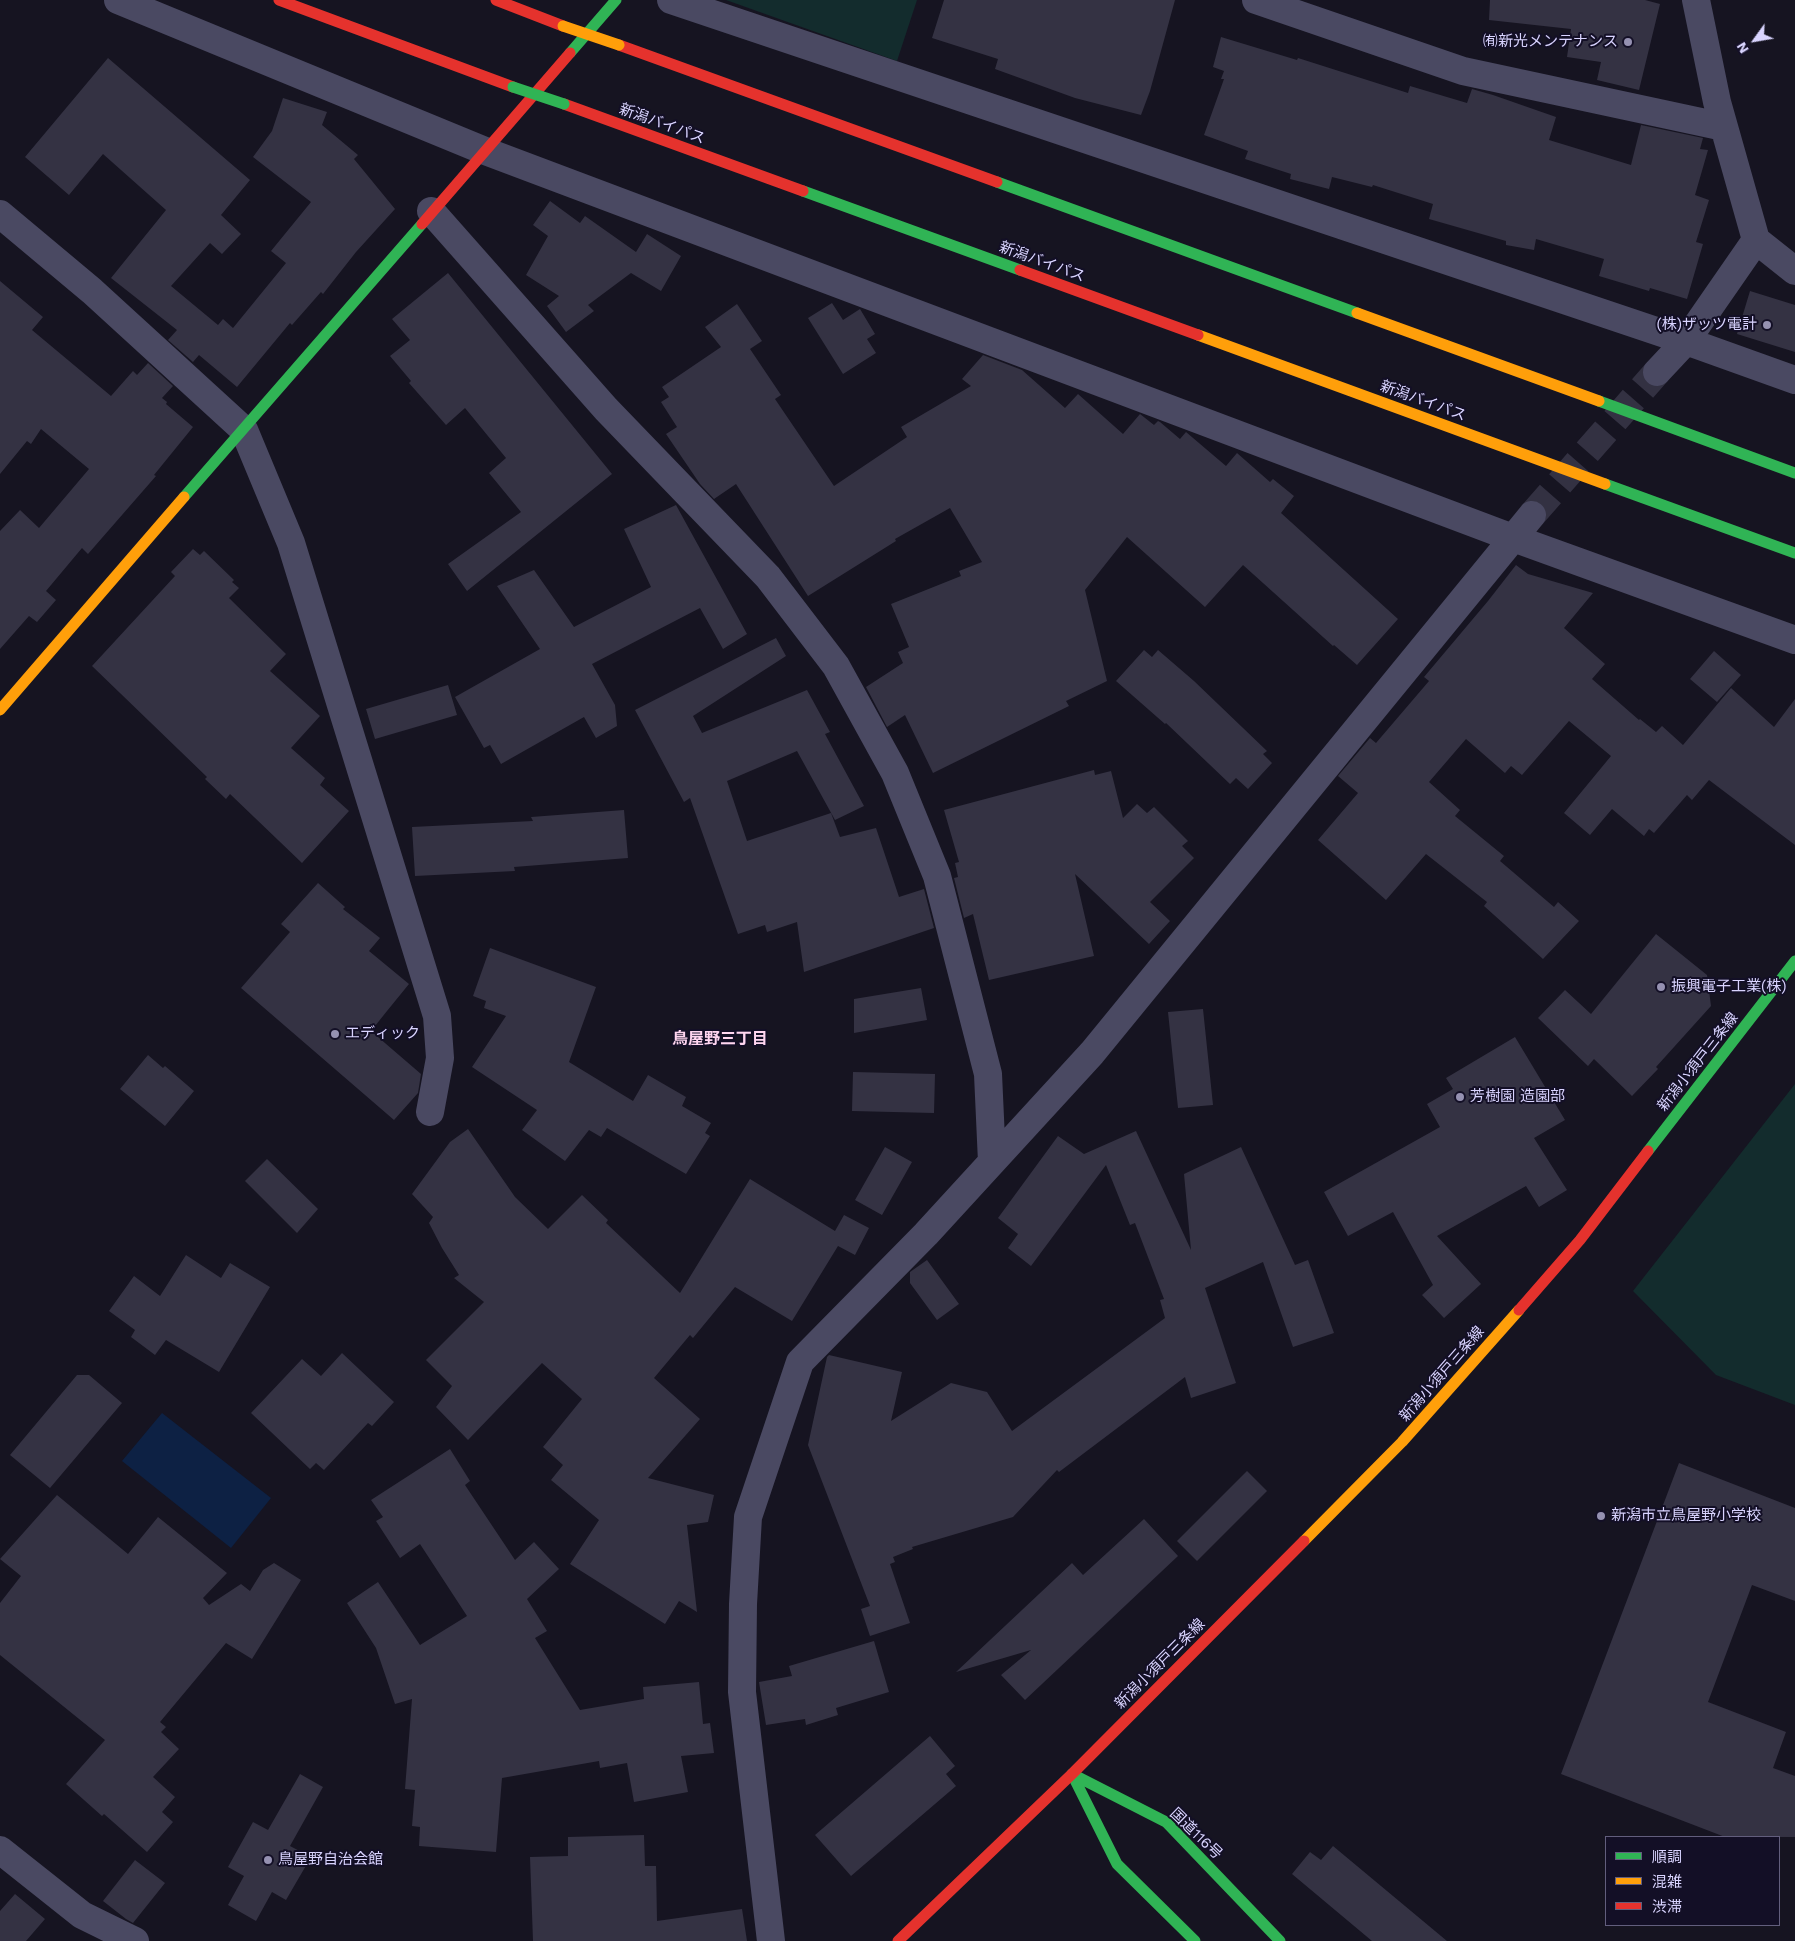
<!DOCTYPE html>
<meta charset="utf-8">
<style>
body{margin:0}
#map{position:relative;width:1795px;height:1941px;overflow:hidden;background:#161421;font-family:"Work Sans","Noto Sans JP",sans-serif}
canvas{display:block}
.legend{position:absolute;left:1605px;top:1836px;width:175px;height:90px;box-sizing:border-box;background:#130f26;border:1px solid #625e7d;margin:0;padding:6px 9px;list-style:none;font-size:15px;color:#d9d4ff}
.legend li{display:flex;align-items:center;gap:10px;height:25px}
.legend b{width:25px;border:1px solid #625e7d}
.north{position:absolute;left:1730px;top:15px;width:50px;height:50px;-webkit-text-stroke:4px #130f26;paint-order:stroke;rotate:238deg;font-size:14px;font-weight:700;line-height:20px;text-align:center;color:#d9d4ff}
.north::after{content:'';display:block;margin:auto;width:18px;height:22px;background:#d9d4ff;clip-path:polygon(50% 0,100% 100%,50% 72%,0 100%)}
</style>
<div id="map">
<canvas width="1795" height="1941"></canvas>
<ul class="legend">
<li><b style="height:6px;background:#30b455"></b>順調</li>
<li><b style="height:6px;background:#ff9f0a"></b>混雑</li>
<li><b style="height:6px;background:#e5322d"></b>渋滞</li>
</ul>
<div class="north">N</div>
</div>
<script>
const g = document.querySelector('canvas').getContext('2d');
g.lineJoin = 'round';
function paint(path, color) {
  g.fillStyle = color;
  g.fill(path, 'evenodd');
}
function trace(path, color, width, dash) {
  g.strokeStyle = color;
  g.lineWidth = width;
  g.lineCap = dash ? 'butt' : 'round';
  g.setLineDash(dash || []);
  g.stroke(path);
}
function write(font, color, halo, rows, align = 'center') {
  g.font = font + ' "Work Sans","Noto Sans JP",sans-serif';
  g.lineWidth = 4;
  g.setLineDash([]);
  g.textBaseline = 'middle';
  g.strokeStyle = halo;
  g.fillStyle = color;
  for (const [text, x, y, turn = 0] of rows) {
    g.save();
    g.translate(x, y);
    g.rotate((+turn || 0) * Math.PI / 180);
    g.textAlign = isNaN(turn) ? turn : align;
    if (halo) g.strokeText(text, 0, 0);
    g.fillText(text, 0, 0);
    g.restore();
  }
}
const green = new Path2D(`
 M 726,0 L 917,0 L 897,61 Z
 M 1795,1084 L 1795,1405 L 1716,1375 L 1633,1291 Z`);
const water = new Path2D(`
 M 162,1413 L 271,1498 L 231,1548 L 122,1461 Z`);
const building = new Path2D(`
 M 944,0 L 1175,0 L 1150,91 L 1141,115 L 1075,98 L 995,69 L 998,59 L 932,38 Z
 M 1490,0 L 1645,0 L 1660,4 L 1639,90 L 1597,80 L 1601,62 L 1567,57 L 1571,29 L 1489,20 Z
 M 1221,37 L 1297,60 L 1298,58 L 1408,93 L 1410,86 L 1467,103 L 1472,89 L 1493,95 L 1556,117 L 1549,140 L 1631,165 L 1641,125 L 1703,138 L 1700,149 L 1708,150 L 1695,195 L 1709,200 L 1696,242 L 1703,244 L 1687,299 L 1650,288 L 1649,291 L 1599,276 L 1604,259 L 1536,239 L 1534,250 L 1506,245 L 1506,241 L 1429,219 L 1433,204 L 1373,185 L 1372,187 L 1332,177 L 1329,189 L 1290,179 L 1291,174 L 1245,159 L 1248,151 L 1204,135 L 1224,79 L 1221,79 L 1224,71 L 1213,67 Z
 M 108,58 L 250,180 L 221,215 L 241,234 L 222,254 L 210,243 L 171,286 L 218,325 L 223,319 L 233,328 L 286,263 L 271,251 L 311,202 L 253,157 L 272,131 L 283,98 L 327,112 L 322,125 L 358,155 L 354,159 L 395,209 L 356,252 L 323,294 L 321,292 L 292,325 L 290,323 L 237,387 L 199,355 L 193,362 L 168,340 L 177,330 L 111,278 L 166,210 L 103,154 L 69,195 L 25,157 Z
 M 550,201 L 580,223 L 585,216 L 636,252 L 647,234 L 681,256 L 661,291 L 631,273 L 588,305 L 594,311 L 566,332 L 547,306 L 559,296 L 526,275 L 548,236 L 533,225 Z
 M 448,273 L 612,474 L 467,591 L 448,564 L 521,512 L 489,473 L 506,458 L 465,408 L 446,425 L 409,383 L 411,381 L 390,356 L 410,340 L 392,319 Z
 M 0,281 L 43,317 L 32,330 L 111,396 L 133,371 L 137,375 L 148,363 L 173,386 L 162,398 L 167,402 L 166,404 L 193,427 L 154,475 L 156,476 L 88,554 L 82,548 L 46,591 L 56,600 L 37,622 L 29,616 L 0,649 L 0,531 L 20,510 L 39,528 L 89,469 L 41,429 L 31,444 L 27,441 L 0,474 Z
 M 1750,291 L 1795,305 L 1795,352 L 1737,334 Z
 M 832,303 L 843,320 L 860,309 L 875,334 L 867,339 L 876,353 L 843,374 L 808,318 Z
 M 737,304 L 762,341 L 750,349 L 781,395 L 775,399 L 834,486 L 907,437 L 901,427 L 971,386 L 962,379 L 983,355 L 1022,370 L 1065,408 L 1078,394 L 1123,434 L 1140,414 L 1154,425 L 1158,421 L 1160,422 L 1180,439 L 1186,432 L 1226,466 L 1237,453 L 1270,482 L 1273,479 L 1294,496 L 1281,513 L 1398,619 L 1357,665 L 1334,645 L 1333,646 L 1243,565 L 1205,607 L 1127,537 L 1085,590 L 1107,681 L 1066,701 L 1069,706 L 933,773 L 905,715 L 887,727 L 866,687 L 903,663 L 898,652 L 909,647 L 891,604 L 961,576 L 959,571 L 982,562 L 950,508 L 895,539 L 896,541 L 808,596 L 736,484 L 714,499 L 700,484 L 666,434 L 677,427 L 661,402 L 669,397 L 662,387 L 721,347 L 705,327 Z
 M 676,505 L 747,634 L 723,649 L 700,608 L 592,664 L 615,705 L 617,726 L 596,738 L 584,717 L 501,764 L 490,745 L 484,748 L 455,697 L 540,649 L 497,586 L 534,570 L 574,627 L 651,587 L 624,529 Z
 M 193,549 L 200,555 L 204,551 L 234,580 L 232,582 L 239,588 L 229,598 L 286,654 L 270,671 L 320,716 L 291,748 L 325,778 L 320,785 L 349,811 L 302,863 L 230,794 L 226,799 L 205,779 L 207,777 L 92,666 L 175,576 L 171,572 Z
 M 1516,565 L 1528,574 L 1593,593 L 1564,628 L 1605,664 L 1592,679 L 1639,720 L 1640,719 L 1656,732 L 1662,726 L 1683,745 L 1731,688 L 1774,727 L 1795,699 L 1795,845 L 1709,780 L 1692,800 L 1687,795 L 1654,833 L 1649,829 L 1644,836 L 1612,809 L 1590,835 L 1564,813 L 1611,756 L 1569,721 L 1522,775 L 1511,766 L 1505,773 L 1466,739 L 1429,782 L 1460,810 L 1455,816 L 1504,856 L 1500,861 L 1554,907 L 1558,902 L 1579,921 L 1543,959 L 1484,906 L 1487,902 L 1426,854 L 1386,900 L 1318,840 L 1358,793 L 1338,776 L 1370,738 L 1376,743 L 1429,681 L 1424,677 L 1488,601 Z
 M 776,638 L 786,656 L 693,716 L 702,733 L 807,690 L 830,732 L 825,734 L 864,806 L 835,820 L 797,751 L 727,781 L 747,841 L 831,813 L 840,837 L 876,828 L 899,897 L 924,889 L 934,928 L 804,972 L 797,922 L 767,932 L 765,925 L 738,934 L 690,798 L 684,802 L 635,710 Z
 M 1144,650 L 1152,657 L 1158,650 L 1194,681 L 1267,751 L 1263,754 L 1272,763 L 1248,789 L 1236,778 L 1230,784 L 1166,723 L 1165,724 L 1116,681 Z
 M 1714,651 L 1741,675 L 1717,702 L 1690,679 Z
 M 448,685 L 457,715 L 375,739 L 366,709 Z
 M 1094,770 L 1095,775 L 1111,771 L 1123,818 L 1137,804 L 1147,813 L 1154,807 L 1188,841 L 1182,846 L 1194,858 L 1150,902 L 1170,921 L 1149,944 L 1075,874 L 1094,956 L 989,980 L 973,914 L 964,918 L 954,878 L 958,877 L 955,863 L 959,862 L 944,810 Z
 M 624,810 L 628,858 L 514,867 L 515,871 L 415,876 L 412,827 L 533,821 L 531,817 Z
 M 318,883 L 345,907 L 343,909 L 380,938 L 369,951 L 409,984 L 387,1011 L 386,1010 L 387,1011 L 371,1031 L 421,1074 L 418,1093 L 394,1120 L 241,988 L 290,932 L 281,924 Z
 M 1656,934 L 1707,975 L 1711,1006 L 1656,1067 L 1658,1069 L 1632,1096 L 1594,1059 L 1588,1066 L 1538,1018 L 1565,990 L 1591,1014 Z
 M 490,948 L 596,987 L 569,1062 L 633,1101 L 648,1075 L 686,1097 L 682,1106 L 711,1123 L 705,1133 L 710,1136 L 686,1174 L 607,1128 L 601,1137 L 589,1130 L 565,1161 L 522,1130 L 537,1110 L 472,1067 L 506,1016 L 484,1008 L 486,1001 L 473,996 Z
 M 921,988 L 927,1020 L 854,1033 L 854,999 Z
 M 1203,1009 L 1213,1105 L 1178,1108 L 1168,1012 Z
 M 1515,1037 L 1565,1120 L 1534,1138 L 1567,1190 L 1539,1207 L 1526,1186 L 1437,1236 L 1481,1284 L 1444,1318 L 1422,1295 L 1433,1285 L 1393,1212 L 1348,1236 L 1324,1192 L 1440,1127 L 1427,1104 L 1453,1089 L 1446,1078 Z
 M 148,1055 L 163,1068 L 165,1066 L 194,1091 L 165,1126 L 120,1089 Z
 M 853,1072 L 935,1074 L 934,1113 L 852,1111 Z
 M 468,1129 L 515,1197 L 548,1229 L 582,1195 L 608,1220 L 606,1223 L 680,1293 L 750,1179 L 835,1231 L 844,1215 L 869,1228 L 855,1255 L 838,1246 L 792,1321 L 735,1287 L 693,1338 L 690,1335 L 654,1378 L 700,1419 L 648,1478 L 714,1495 L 708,1522 L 687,1525 L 697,1612 L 679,1601 L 665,1624 L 570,1564 L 599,1520 L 551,1480 L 563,1465 L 543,1447 L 582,1399 L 542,1363 L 468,1440 L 436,1407 L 452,1386 L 426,1360 L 484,1302 L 454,1278 L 459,1275 L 442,1248 L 429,1223 L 433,1217 L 412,1194 L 450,1142 Z
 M 1136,1131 L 1191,1250 L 1184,1174 L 1241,1147 L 1295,1265 L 1308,1260 L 1334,1333 L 1293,1347 L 1263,1262 L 1205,1288 L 1236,1383 L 1191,1398 L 1185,1377 L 1059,1472 L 1057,1470 L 1013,1517 L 912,1547 L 913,1549 L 893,1557 L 895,1562 L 890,1564 L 910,1623 L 870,1636 L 861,1609 L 870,1606 L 808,1445 L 827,1357 L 829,1355 L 902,1372 L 891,1421 L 951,1383 L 987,1392 L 1012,1431 L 1165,1318 L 1160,1300 L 1164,1299 L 1135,1223 L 1130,1225 L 1106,1165 L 1031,1266 L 1008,1248 L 1018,1234 L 998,1218 L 1058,1136 L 1084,1154 Z
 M 885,1147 L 912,1162 L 882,1215 L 855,1200 Z
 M 267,1159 L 318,1209 L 297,1233 L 245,1181 Z
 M 186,1255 L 221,1278 L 230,1263 L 270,1287 L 219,1372 L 166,1340 L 155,1355 L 131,1337 L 135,1330 L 109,1311 L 134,1276 L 160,1296 Z
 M 927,1260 L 959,1304 L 937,1320 L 910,1283 L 910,1272 Z
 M 342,1353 L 394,1402 L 372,1426 L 368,1423 L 324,1470 L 316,1463 L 310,1469 L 251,1413 L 302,1359 L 321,1376 Z
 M 77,1375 L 89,1375 L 122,1403 L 50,1488 L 10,1455 Z
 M 450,1449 L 470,1481 L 465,1485 L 515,1560 L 534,1542 L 559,1569 L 527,1599 L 547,1631 L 535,1638 L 580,1710 L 644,1699 L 643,1687 L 699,1682 L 703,1724 L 710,1723 L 714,1753 L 681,1756 L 688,1792 L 634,1802 L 627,1763 L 600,1768 L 599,1761 L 502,1778 L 496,1852 L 419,1846 L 420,1827 L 412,1826 L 415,1790 L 405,1789 L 412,1699 L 395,1704 L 376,1648 L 347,1603 L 378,1582 L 420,1645 L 467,1616 L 420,1544 L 400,1558 L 376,1521 L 383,1517 L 371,1500 Z
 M 1679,1463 L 1795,1508 L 1795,1601 L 1752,1585 L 1708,1702 L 1786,1732 L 1773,1768 L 1795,1776 L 1795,1837 L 1725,1837 L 1561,1774 Z
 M 1247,1471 L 1267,1491 L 1197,1561 L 1177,1541 Z
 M 57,1495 L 128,1554 L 158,1517 L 227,1573 L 203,1598 L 209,1605 L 241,1584 L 250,1591 L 263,1570 L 274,1563 L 301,1580 L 252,1659 L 226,1643 L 160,1722 L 166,1727 L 161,1732 L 179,1749 L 153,1777 L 175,1797 L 162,1812 L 173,1822 L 147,1852 L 104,1814 L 102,1816 L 66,1784 L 105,1740 L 0,1655 L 0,1603 L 21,1576 L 0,1559 Z
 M 1144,1519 L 1178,1556 L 1025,1700 L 1001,1675 L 1031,1650 L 956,1672 L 1072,1563 L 1083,1575 Z
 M 874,1641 L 889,1692 L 836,1708 L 838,1715 L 806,1725 L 805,1719 L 766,1725 L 759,1682 L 792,1676 L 789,1666 Z
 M 930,1736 L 955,1766 L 946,1774 L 956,1786 L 851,1876 L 815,1835 Z
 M 300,1774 L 323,1787 L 290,1846 L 311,1857 L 286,1900 L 272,1892 L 256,1921 L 228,1905 L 244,1876 L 228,1867 L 253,1822 L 268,1830 Z
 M 644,1835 L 645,1866 L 656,1866 L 657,1921 L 742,1909 L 747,1941 L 533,1941 L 530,1857 L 568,1856 L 568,1837 Z
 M 1333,1846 L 1447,1941 L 1372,1941 L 1292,1874 L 1310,1852 L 1321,1860 Z
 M 135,1860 L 165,1883 L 133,1923 L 126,1919 L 103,1901 Z
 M 15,1894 L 45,1919 L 26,1941 L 0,1941 L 0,1911 Z`);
const streetTunnel = new Path2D(`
 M 1532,515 L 1657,372`);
const street = new Path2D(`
 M 118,0 L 485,151 L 1513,538 L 1795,640
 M 671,0 L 1686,341 L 1795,380
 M 1256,0 L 1463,71 L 1724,127
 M 1696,0 L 1717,102 L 1756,240 L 1795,271
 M 431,211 L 606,409 L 768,577 L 836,666 L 895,773 L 937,876 L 988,1074 L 992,1162
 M 0,214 L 92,291 L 244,430 L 291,543 L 437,1016 L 440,1058 L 430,1112
 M 1657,372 L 1686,341 L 1756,240
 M 0,1850 L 82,1915 L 135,1941
 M 771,1941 L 742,1692 L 743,1604 L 748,1517 L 800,1362 L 926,1234 L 1092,1053 L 1532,515`);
const fast = new Path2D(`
 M 570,53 L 616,0
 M 997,182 L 1357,313
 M 803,191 L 1020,270
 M 1599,401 L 1795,473
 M 1605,484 L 1795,553
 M 184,497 L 422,224
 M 1648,1151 L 1795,961
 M 1072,1774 L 1166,1822 L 1280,1941
 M 1072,1774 L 1117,1864 L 1195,1941`);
const slow = new Path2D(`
 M 1357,313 L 1599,401
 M 1198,335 L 1605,484
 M 0,710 L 184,497
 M 1304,1541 L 1402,1442 L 1519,1310`);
const jam = new Path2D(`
 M 279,0 L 513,87
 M 496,0 L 563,26
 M 619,45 L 997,182
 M 564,104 L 803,191
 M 422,224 L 570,53
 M 1020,270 L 1198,335
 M 1519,1310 L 1580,1240 L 1648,1151
 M 1072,1774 L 1304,1541
 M 898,1941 L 1072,1774`);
const fastBridge = new Path2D(`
 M 513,87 L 564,104`);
const slowBridge = new Path2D(`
 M 563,26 L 619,45`);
const markers = [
 [1628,42,5,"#9591b1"],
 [1767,325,5,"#9591b1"],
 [1661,987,5,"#9591b1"],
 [335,1034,5,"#9591b1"],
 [1460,1097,5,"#9591b1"],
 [1601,1516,5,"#9591b1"],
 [268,1860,5,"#9591b1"]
];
const poiNames = [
 ["㈲新光メンテナンス",1618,42,"right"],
 ["(株)ザッツ電計",1757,325,"right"],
 ["振興電子工業(株)",1671,987],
 ["エディック",345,1034],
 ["芳樹園 造園部",1470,1097],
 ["新潟市立鳥屋野小学校",1611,1516],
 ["鳥屋野自治会館",278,1860]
];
const streetNames = [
 ["新潟バイパス",662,124,20],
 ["新潟バイパス",1042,262,20],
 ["新潟バイパス",1423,401,20],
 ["新潟小須戸三条線",1698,1062,-52],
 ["新潟小須戸三条線",1442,1374,-49],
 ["新潟小須戸三条線",1160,1664,-45],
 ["国道116号",1196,1834,44]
];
const neighbourhoodNames = [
 ["鳥屋野三丁目",720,1039]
];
paint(green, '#132c2d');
paint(water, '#0d2144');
paint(building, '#343243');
trace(streetTunnel, '#333142', 28, [28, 14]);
trace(street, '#4a4962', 28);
trace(fast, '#30b455', 11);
trace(slow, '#ff9f0a', 11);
trace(jam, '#e5322d', 11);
trace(fastBridge, '#30b455', 11);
trace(slowBridge, '#ff9f0a', 11);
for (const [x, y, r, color] of markers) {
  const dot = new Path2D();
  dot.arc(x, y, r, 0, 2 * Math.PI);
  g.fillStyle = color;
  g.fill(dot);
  trace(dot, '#130f26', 2);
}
write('15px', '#d9d4ff', '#130f26', poiNames, 'left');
write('15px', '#d9d4ff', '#130f26', streetNames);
write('bold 16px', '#ffd6f0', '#130f26', neighbourhoodNames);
</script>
